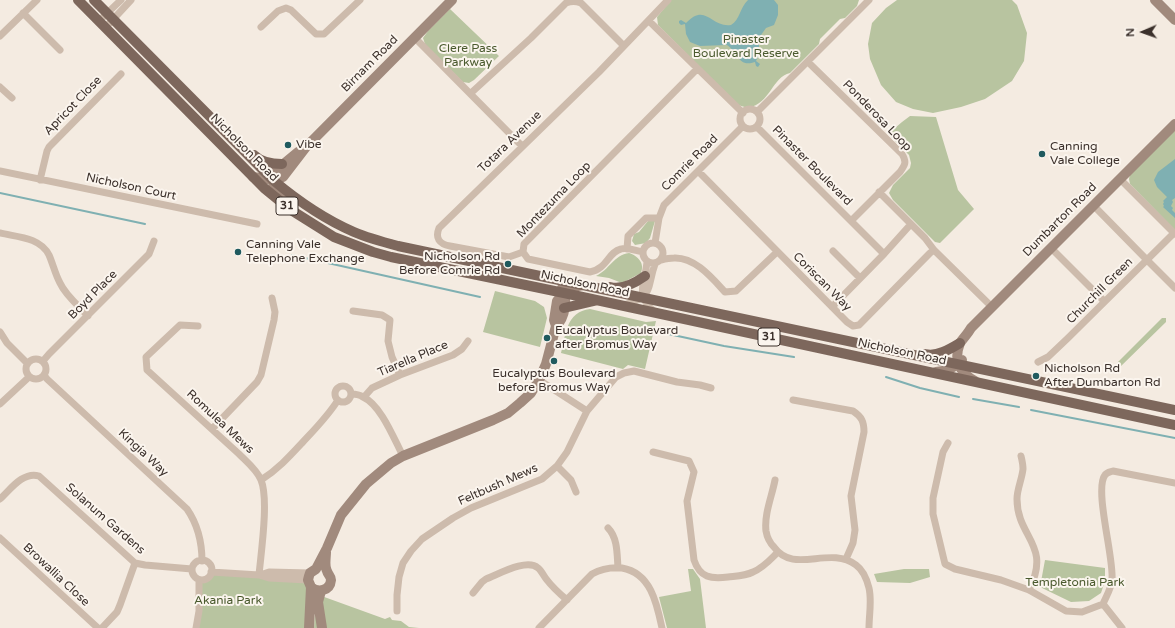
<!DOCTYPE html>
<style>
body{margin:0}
#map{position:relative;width:1175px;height:628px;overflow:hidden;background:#f4ebe1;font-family:"Varela Round",sans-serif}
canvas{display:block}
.north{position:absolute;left:1123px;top:12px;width:40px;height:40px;-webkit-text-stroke:3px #fbf5ee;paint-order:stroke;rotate:268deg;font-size:11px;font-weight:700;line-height:16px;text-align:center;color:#3b302b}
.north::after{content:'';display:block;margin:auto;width:14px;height:18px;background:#3b302b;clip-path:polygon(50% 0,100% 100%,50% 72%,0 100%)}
</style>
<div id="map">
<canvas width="1175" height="628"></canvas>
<div class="north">N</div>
</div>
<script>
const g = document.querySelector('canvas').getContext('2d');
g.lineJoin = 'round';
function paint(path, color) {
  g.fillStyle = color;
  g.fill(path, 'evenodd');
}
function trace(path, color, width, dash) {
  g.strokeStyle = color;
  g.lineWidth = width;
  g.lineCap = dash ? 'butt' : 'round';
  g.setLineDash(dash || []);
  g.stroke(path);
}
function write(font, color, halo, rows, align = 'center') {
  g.font = font + ' "Varela Round",sans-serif';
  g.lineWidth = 4;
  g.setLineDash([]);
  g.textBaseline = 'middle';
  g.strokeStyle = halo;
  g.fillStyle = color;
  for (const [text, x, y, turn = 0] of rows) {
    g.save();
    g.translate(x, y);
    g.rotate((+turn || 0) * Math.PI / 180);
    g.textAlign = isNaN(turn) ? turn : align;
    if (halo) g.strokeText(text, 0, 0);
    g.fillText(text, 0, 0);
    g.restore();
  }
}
const green = new Path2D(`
 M 671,0 L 859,0 L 857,6 L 845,18 L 840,19 L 820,39 L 819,44 L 790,73 C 772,77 771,103 748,108 L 738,105 L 658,25 L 657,17 Z
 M 897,0 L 1012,0 L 1017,5 L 1027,33 L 1024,61 L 1012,81 L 985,99 L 961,107 L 933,113 L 913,109 L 896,102 L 881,85 L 870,59 L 868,44 L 872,23 L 886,8 Z
 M 450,9 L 499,56 L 474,80 L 469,83 L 463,82 L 425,44 L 423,38 L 428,31 Z
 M 910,116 L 936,117 L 958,190 L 974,209 L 940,243 L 935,242 L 893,200 L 889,193 L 893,185 L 910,168 L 911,163 L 909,155 L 888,134 L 902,122 Z
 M 1175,128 L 1175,230 L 1130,184 L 1129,179 L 1130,174 Z
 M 648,221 L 655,221 L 650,238 L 646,243 L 635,245 L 632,241 L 634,234 L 639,232 Z
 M 629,253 C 638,256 645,263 641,273 L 622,283 L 609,278 L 596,276 C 609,270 614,255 629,253 Z
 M 495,291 L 535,301 L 544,307 L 547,318 L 540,347 L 483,332 Z
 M 590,309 L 646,322 L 656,321 L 645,369 L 628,365 L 623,369 L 561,353 C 566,334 566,312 590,309 Z
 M 1162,318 L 1166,318 L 1166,322 L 1118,369 L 1115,369 L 1115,365 Z
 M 1045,560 L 1105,568 L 1105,581 L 1101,593 L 1089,601 L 1071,602 L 1040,587 Z
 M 688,569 L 693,569 L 700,579 L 706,628 L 667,628 L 659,597 L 691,591 Z
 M 904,569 L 929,569 L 930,577 L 910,583 L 877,582 L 874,574 Z
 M 212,573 L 307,581 L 311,628 L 196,628 L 202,580 L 208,578 Z
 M 316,594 L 385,619 L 390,617 L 392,620 L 401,621 L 409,627 L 419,628 L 314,628 Z`);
const water = new Path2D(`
 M 748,0 L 774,0 L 778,5 L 778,15 L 774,25 L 766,28 L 761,35 L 759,41 L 759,55 L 756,61 L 760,64 L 758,67 L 756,66 L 755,62 C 738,68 738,52 727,45 L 700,46 L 690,42 L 686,34 L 685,24 L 681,25 L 679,23 L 679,21 L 681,20 L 686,23 C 706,2 711,28 731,25 C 740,20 740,7 748,0 Z
 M 1175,159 L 1175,198 L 1172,200 L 1173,202 L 1171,206 L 1173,208 L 1172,210 L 1175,213 L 1175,218 L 1163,207 L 1164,206 L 1163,204 L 1164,202 L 1163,201 L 1167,197 L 1157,187 L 1154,180 L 1158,172 Z`);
const stream = new Path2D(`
 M 0,193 L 145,224
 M 292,255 L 480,297
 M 650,330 L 724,346 L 794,357
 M 886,377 L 920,388 L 959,397
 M 973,399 L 1019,407
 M 1031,410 L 1175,438`);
const street = new Path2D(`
 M 23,13 L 60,50
 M 99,21 L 121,0
 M 649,21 L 743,113
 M 106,27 L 131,0
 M 261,27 L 278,11 L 286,8 L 291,10 L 316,34 L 324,34 L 360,0
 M 0,36 L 37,0
 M 415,38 L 522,146
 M 808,62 L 902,154 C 907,162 905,165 900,172 L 851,221
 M 0,87 L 12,98
 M 471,93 L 531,38 L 566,3 C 572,1 575,1 581,3 L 624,46
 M740 119a10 10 0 1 1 20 0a10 10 0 1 1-20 0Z
 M 757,112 L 869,0
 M 757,127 L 884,254
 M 0,171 L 257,224
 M 698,171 L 847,322 L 853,326 L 859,325 L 930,253 L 934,250
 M 1120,179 L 1175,234
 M 40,180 L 47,151 L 49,147 L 121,74
 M 879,192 L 925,238 L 934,250 L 992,307
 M 1093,205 L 1147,260
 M 0,233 C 17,237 40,237 49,255 C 53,264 55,274 60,283 C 66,296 79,306 88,316
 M643 253a10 10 0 1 1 20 0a10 10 0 1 1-20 0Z
 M 655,243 L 659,218 L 664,205 L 743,126
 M 1051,248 L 1104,301
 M 627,249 L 628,236 L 646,218 L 659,218
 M 833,251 L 860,278
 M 523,252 L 509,257 L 450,246 C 439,244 435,238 439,228 L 599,72 L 668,0
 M 643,252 C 636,251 628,247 621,249 C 608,252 607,269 590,272 L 528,259 L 523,252 L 524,244 L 697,69
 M 661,260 C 665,259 670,258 674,258 C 695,257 712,278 725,292 L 736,291 L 777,252
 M 1147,260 L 1175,288
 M 647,262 C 645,283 634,296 655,312
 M 624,305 C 655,296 646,289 655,264
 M 832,307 L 884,254 L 911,224
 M 353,311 L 382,315 L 390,320 L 388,341 L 392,357 L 400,375
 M 198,326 L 180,325 L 146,357 L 147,370 L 239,454 C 247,462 257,470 261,480 C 269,499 261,553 259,575
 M 0,332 L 7,343 L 27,363
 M26 369a10 10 0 1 1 20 0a10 10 0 1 1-20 0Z
 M 43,361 L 49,354 L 149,254 L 154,241
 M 1038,362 L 1048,357 L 1068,338 L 1174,233
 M 44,375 L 47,379 L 187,509 C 198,525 202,542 202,561
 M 539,380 L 587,411
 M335 394a8 8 0 1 1 16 0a8 8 0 1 1-16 0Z
 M 351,394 C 355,394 360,395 363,397 C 381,405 394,439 403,456
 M 364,397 L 372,388 L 400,375 L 453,355 L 462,349 L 468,341
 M 793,400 L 853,411 C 862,417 864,422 864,432 L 851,496 L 855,530 L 853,543 L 846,559
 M 0,404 L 29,377
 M 212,429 L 257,382 L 261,375 L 274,320 L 275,312 L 272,298
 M 948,443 L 943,452 L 933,498 L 933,514 L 945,564 L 955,569 L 1001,580 L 1029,590 L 1066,611 L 1082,612 L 1103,604 C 1106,597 1112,587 1112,579 C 1114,558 1094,489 1105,475 C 1107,472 1110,472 1113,471 L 1175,483
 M 653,452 L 689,461 L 694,472 L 687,501 L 694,560 C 700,578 711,579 728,577 C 737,576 745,576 753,572 C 763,568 770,560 777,553
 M 1021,456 C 1022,460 1023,465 1023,469 C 1022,479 1017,489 1017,499 C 1017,538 1052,544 1029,590
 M 557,466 L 571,480 L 576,492
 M 261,480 C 277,470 289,457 302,443 C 315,429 328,416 338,400
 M 775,480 C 772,496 764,514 766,531 C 767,537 770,543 774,547 C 794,575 829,545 856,565 C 863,570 867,580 869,588 C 872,601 869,615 869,628
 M 0,499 C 10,490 23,471 39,476 L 135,563 L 145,565 L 192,569
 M 608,528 C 618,538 617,555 618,568
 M 0,538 L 98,628
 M192 570a10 10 0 1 1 20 0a10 10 0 1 1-20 0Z
 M 211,572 L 259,575 L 269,578 L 308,580
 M 260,575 L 269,572 L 310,573
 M 473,593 L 482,582 L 486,579 C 499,574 527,558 538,568 C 542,571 544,577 547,580 C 553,588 560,594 567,600
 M 1103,604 L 1122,628
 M 397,611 L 397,595 L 399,577 L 403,563 L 411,551 L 422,539 L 453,518 L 471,508 L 542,479 L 557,466 L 567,452 L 587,411 L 616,377 L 624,373 L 634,371 L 677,382 L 700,385 L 711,388
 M 102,628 L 117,612 L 120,605 L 135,563
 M 196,628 L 199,611 L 199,580
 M 539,628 L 592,574 C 601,569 611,567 622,568 C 651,573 657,604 662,628`);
const secondary = new Path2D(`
 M 1155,0 L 1175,20
 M 253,177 L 273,180 L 283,177 L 306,147 L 452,0
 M 282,198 L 273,189 L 275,171 L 298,152
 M 556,326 C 565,318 568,299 562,288
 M 936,372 C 946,371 955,368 962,360
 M 975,381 C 959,372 953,361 960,343 C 962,340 969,332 971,328 L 1175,124
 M 311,587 C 318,593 330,591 331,580 C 331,576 328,575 327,571 C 324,566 326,558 326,552
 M 321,591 L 318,602 L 322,628
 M 309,628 L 311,587 L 308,580 L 309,576 L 310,573 L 316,569 L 327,548 L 341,515 L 366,484 L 391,463 L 403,456 L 493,420 L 508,413 L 520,403 L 531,393 L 539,380 L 546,364 L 556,326 L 554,320 L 557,301 L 564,293 L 572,287 L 583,285`);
const primary = new Path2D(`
 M 78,0 L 264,188 L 291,210 L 334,237 L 373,252 L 391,257 L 564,293 L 1175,425
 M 94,0 L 273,180 C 298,201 324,219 354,232 C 368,238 383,242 398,246 L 1175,410
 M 254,155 C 262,163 272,164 282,164
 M 610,287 C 621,290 635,283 645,276
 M 564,308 L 594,301
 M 925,354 C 937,357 950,349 960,343`);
const markers = [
 [288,145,4,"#1f5a5e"],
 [1042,154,4,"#1f5a5e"],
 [238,252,4,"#1f5a5e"],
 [508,264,4,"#1f5a5e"],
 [547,338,4,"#1f5a5e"],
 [554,361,4,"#1f5a5e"],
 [1036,376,4,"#1f5a5e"]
];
const shields = [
 [287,206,22],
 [769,337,22]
];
const shieldNames = [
 ["31",287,206],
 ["31",769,337]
];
const parkNames = [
 ["Pinaster",746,40],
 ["Boulevard Reserve",746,54],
 ["Clere Pass",468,49],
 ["Parkway",468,63],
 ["Templetonia Park",1075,583],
 ["Akania Park",228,601]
];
const streetNames = [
 ["Birnam Road",370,64,-45],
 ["Apricot Close",73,106,-46],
 ["Ponderosa Loop",877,116,46],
 ["Totara Avenue",510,142,-44],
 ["Nicholson Road",244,148,45],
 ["Comrie Road",690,163,-45],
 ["Pinaster Boulevard",812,166,45],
 ["Nicholson Court",131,187,12],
 ["Montezuma Loop",554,200,-46],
 ["Dumbarton Road",1060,220,-45],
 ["Coriscan Way",822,282,45],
 ["Nicholson Road",585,284,12],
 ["Churchill Green",1100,291,-45],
 ["Boyd Place",93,295,-45],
 ["Nicholson Road",902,352,12],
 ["Tiarella Place",413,359,-23],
 ["Romulea Mews",220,422,43],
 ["Kingia Way",143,453,43],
 ["Feltbush Mews",498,485,-24],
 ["Solanum Gardens",105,519,41],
 ["Browallia Close",56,575,43]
];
const poiNames = [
 ["Vibe",296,145],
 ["Canning",1050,147],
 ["Vale College",1050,161],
 ["Canning Vale",246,245],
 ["Telephone Exchange",246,259],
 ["Nicholson Rd",500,257,"right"],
 ["Before Comrie Rd",500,271,"right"],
 ["Eucalyptus Boulevard",555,331],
 ["after Bromus Way",555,345],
 ["Nicholson Rd",1044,369],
 ["After Dumbarton Rd",1044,383],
 ["Eucalyptus Boulevard",554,374,"center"],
 ["before Bromus Way",554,388,"center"]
];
paint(green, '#b8c4a0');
paint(water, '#7fb0b2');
trace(stream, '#7fb0b2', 2);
trace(street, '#cdbbac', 7);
trace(secondary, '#a18a7d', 10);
trace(primary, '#7d675c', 10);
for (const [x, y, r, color] of markers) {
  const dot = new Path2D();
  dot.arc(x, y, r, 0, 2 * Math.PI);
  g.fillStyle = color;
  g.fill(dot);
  trace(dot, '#fbf5ee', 1.5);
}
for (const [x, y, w] of shields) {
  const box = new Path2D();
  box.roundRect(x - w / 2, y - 9, w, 18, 3);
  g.fillStyle = '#fbf5ee';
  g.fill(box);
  trace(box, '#3b302b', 1);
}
write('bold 11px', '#3b302b', null, shieldNames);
write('12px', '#4a5a2e', '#fbf5ee', parkNames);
write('12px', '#3b302b', '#fbf5ee', streetNames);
write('12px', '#3b302b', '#fbf5ee', poiNames, 'left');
</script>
